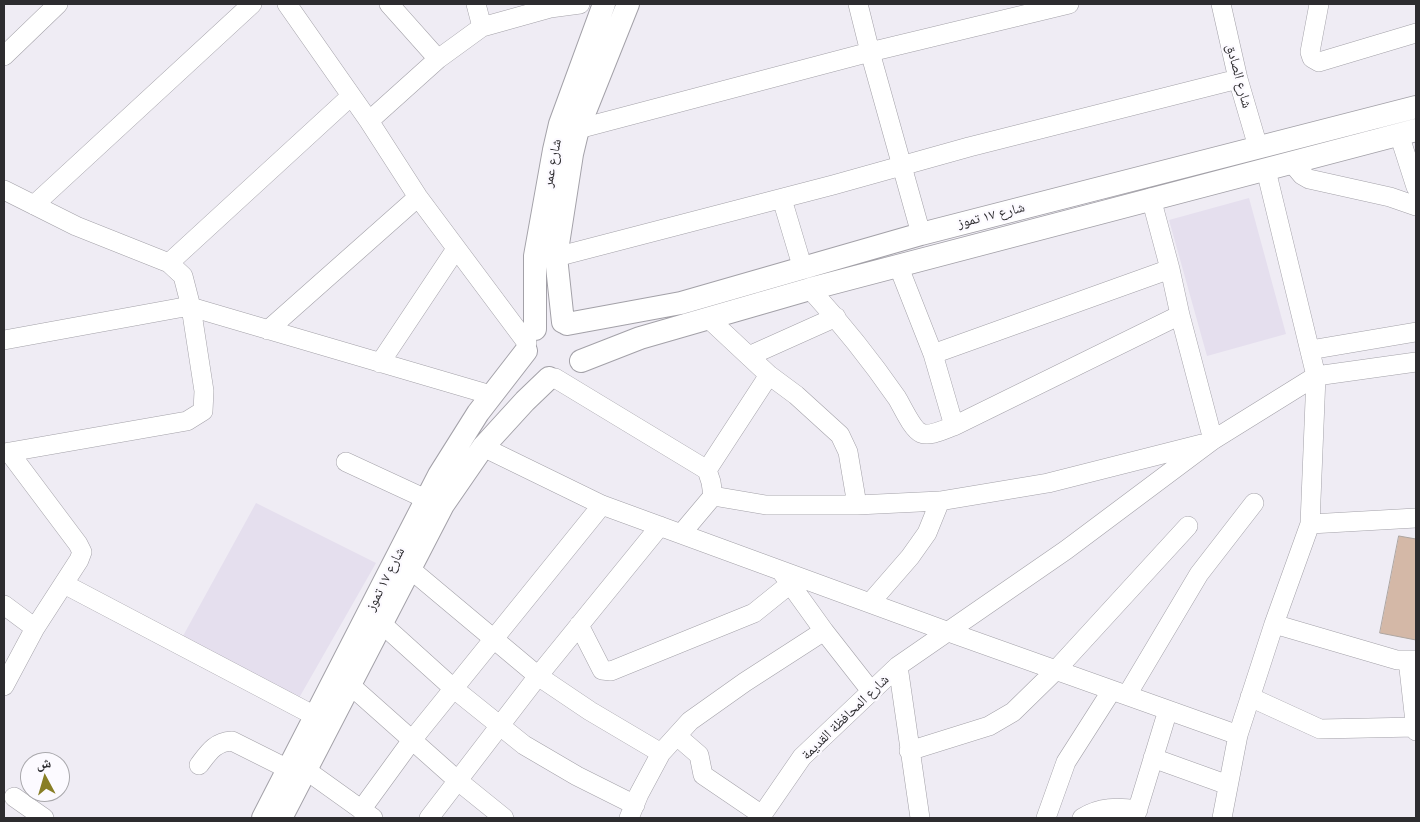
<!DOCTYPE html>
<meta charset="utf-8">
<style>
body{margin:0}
#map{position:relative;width:1420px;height:822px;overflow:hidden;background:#efecf4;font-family:Lato,"Noto Naskh Arabic",sans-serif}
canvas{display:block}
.frame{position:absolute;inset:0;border:5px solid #2d2c2f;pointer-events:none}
.north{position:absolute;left:20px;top:752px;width:50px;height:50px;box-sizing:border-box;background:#fcfaff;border:1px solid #a9a8ac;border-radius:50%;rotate:354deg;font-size:14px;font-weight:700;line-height:20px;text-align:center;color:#2d2c2f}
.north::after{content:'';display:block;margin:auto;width:18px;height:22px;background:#887e25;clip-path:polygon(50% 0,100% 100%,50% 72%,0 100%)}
</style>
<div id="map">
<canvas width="1420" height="822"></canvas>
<div class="frame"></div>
<div class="north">ش</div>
</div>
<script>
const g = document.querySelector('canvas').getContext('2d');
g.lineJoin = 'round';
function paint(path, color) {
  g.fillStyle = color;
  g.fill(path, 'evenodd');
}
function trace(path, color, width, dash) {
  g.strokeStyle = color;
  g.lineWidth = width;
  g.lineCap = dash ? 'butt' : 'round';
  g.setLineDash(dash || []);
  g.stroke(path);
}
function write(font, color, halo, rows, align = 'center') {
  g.font = font + ' Lato,"Noto Naskh Arabic",sans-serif';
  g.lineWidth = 4.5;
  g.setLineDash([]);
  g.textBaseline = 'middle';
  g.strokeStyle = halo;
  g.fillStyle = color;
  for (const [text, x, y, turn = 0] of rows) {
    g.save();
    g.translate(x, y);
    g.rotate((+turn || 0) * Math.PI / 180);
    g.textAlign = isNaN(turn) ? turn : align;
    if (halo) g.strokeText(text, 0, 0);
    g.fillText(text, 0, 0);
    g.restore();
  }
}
const built = new Path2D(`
 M 1249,198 L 1286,334 L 1207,356 L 1169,220 Z
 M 256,503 L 376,563 L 299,698 L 183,636 Z`);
const building = new Path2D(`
 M 1399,536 L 1416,539 L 1416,640 L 1380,633 Z`);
const minor = new Path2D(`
 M 287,4 L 369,121 L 418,197 L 527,343
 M 389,4 L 438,59
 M 476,4 L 482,27
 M 858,4 L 870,52 L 921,234
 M 1221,4 L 1238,79 L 1258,147
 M 1319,4 L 1310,52 L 1312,58 L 1319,62 L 1416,33
 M 4,56 L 58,4
 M 369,121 L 438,59 L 482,27 L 550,8 L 580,4
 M 578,129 L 870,52 L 1069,4
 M 1399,134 L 1416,187
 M 1292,163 L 1302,175 L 1309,179 L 1390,197 L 1416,206
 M 4,190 L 76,226 L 169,263 L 183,276 L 191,307 L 204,391 L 203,411 L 187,421 L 4,453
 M 1151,198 L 1170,269 L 1180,315 L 1213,440
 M 782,199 L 803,269
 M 34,205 L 252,4
 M 556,257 L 833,185 L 969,147 L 1238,79
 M 169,263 L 351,96
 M 898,265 L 933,354 L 954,426
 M 810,289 C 841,323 870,359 897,398 C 902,406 912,429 921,433 C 930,437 945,429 954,426 L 1180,315
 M 708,318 L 769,375 L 796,395 L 840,435 L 848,452 L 857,505
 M 268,330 L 418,197
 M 4,340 L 179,308 L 191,307 L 491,395
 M 1310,350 L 1416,332
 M 933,354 L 1170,269
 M 749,356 L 836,317
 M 380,363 L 456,249
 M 555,378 L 707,470 L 711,482 L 713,496 L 766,505 L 857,505 L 940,501 L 1048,483 L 1202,444
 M 483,447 L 602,505 L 946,631 L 1238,735
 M 346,462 L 426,499
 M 707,470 L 769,375
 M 1310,524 L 1416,518
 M 681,534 L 713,496
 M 409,568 L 538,676 L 590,711 L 661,753
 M 783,574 L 824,631 L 871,691
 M 64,584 L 315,716
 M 870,603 L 910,557 L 927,533 L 940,501
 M 4,605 L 35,628
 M 381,623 L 453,688 L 524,745 L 577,776 L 635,805
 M 1274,624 L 1397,660 L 1416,660
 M 579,625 L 602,670 L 611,671 L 754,613 L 790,584
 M 1408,660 L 1416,731
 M 898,666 L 920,818
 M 349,684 L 457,780 L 504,818
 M 4,686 L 35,628 L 79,560 L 82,552 L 78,544 L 9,452
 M 1127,695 L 1199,574 L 1254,503
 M 1250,697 L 1320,729 L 1416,727
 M 677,736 L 699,755 L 703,775 L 762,815
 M 909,751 L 989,726 L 1013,712 L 1056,670 L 1188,526
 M 1153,758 L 1228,785
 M 199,765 C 209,752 215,742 232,741 L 288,769
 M 306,770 L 373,818
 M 14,797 L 44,818
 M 361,810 L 412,740 L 602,505
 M 429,818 L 538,676 L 660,526
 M 629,818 L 639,794 L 661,753 L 690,721 L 745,682 L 824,631
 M 760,818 L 802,757 L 898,666 L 1066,550 L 1213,440 L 1316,376 L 1416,362
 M 1046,818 L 1066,762 L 1112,690
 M 1082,818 C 1100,807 1117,807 1138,810
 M 1135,818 L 1168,710
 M 1222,818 L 1238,735 L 1274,624 L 1310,524 L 1316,376 L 1266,170`);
const major = new Path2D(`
 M 563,322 L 556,257 L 572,154 L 578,129 L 628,4
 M 567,324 L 681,303 L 921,234 L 1416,107
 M 535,329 L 535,256 L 554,150 L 560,124 L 604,4
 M 581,361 L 640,338 L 810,289 L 1416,130
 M 263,818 L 439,475 L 478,413 L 526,351
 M 281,818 L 443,505 L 483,447 L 525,401 L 549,378`);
const streetNames = [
 ["شارع الصادق",1239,76,75],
 ["شارع عمر",552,163,-79],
 ["شارع ١٧ تموز",991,215,-14],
 ["شارع ١٧ تموز",385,579,-63],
 ["شارع المحافظة القديمة",845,717,-44]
];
paint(built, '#e5dfee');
paint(building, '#d4b8a7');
trace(building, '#ada5a0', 1);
trace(minor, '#a3a1a8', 20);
trace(major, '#a3a1a8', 24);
trace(minor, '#fff', 19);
trace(major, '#fff', 22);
write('14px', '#2d2c2f', '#fcfaff', streetNames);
</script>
